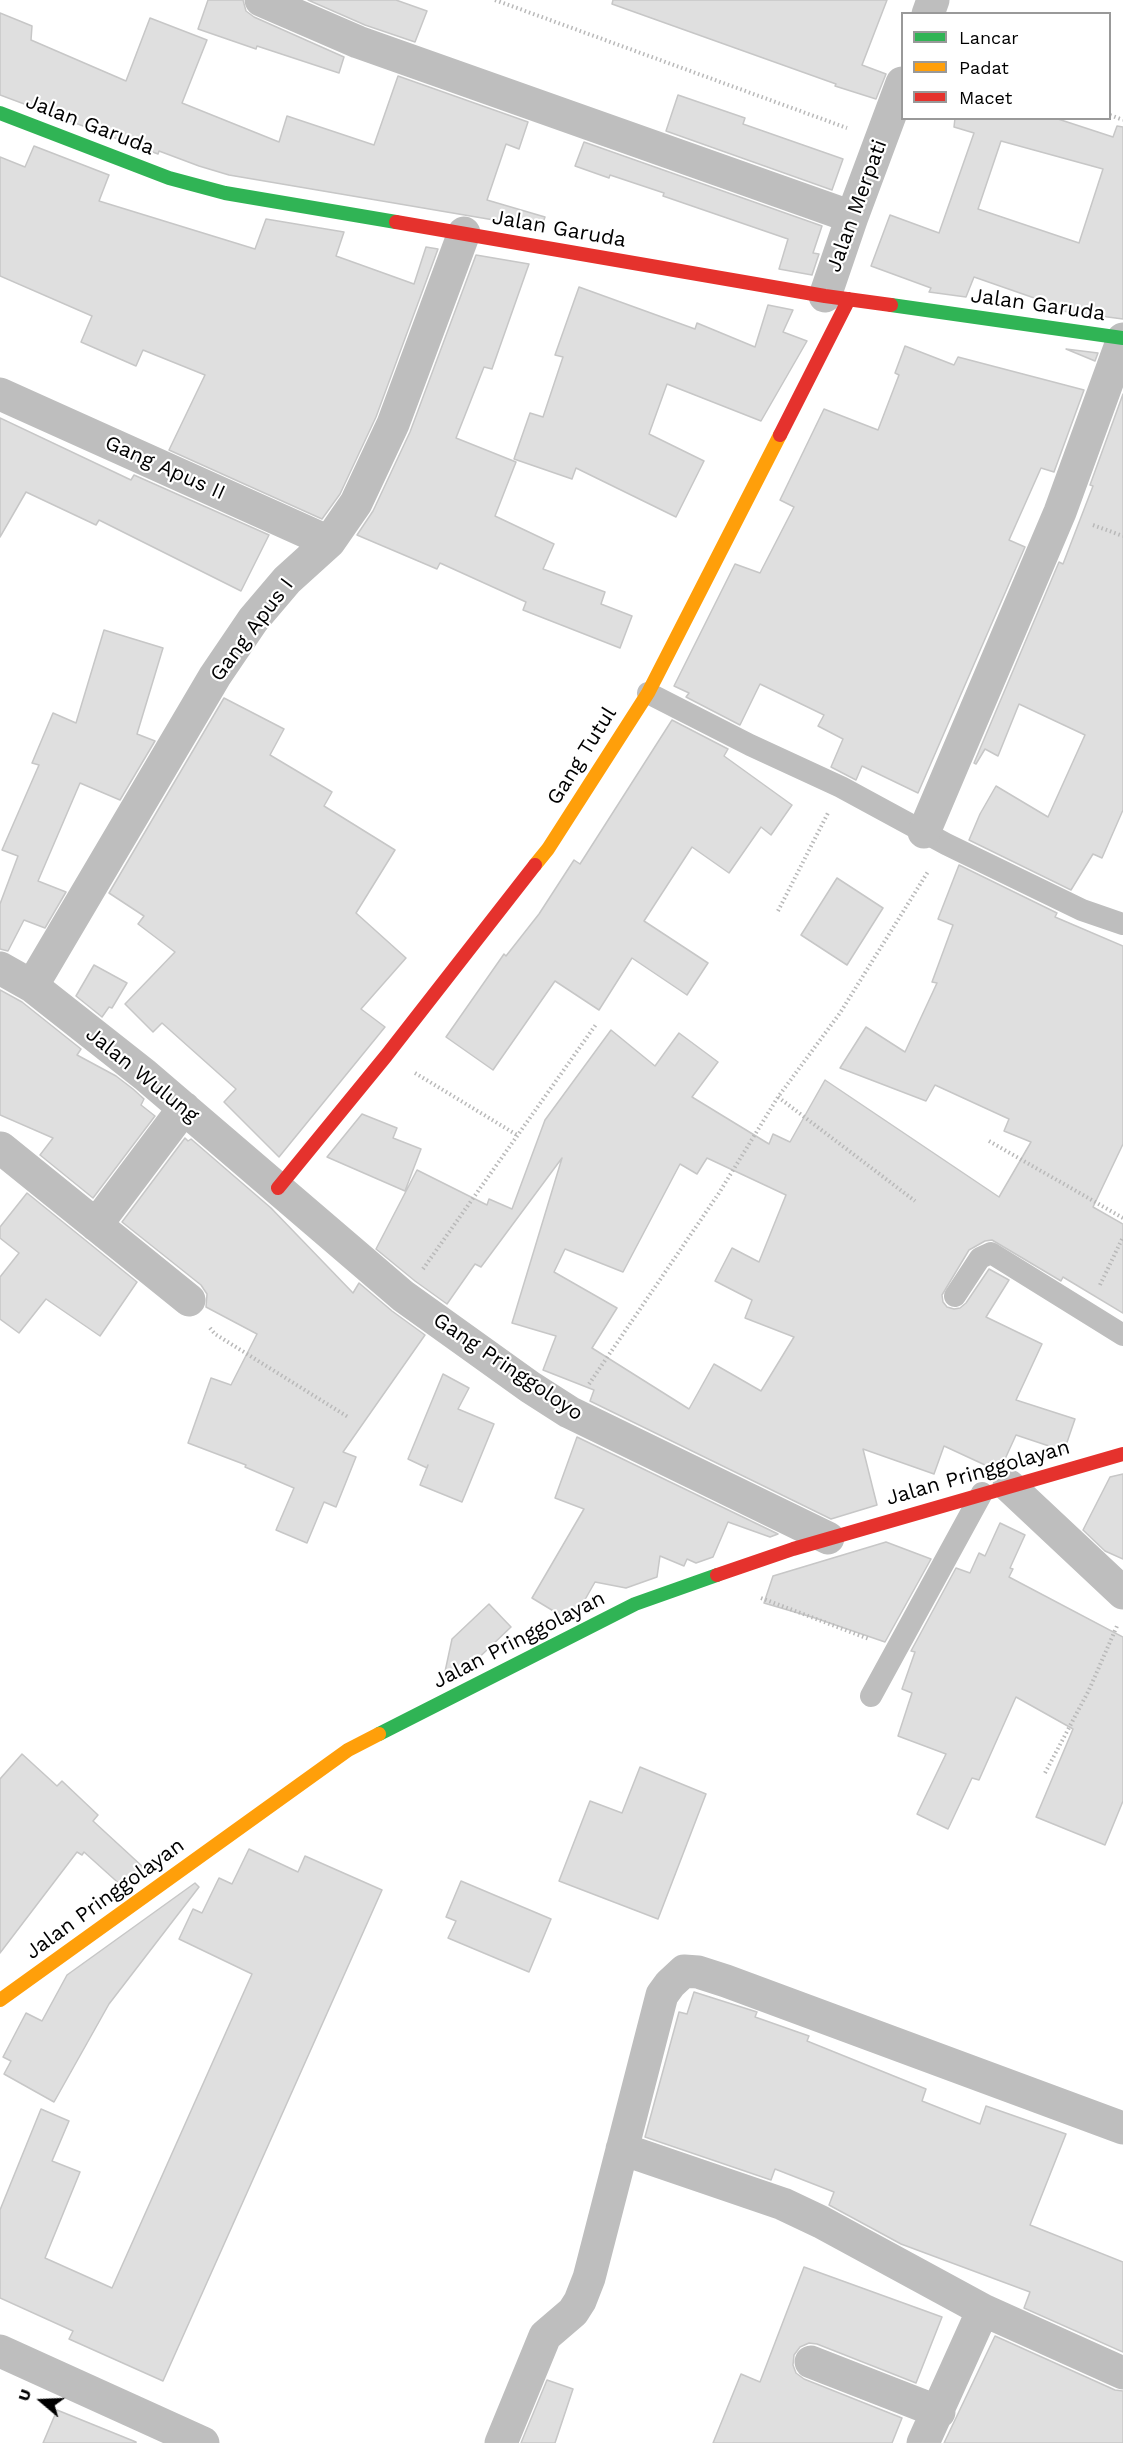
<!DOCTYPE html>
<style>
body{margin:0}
#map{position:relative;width:1123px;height:2443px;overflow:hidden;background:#fff;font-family:"Work Sans",sans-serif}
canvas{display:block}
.legend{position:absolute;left:901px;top:12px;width:210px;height:108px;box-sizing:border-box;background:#fff;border:2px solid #999;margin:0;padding:8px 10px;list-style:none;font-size:18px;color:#000}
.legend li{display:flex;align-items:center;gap:12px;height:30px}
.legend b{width:30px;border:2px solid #999}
.north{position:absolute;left:12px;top:2371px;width:60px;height:60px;-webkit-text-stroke:4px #fff;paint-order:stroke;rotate:289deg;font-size:16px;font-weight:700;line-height:24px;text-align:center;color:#000}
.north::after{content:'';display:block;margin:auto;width:21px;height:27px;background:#000;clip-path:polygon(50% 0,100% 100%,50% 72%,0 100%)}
</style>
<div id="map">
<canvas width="1123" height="2443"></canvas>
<ul class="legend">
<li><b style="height:8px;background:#30b455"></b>Lancar</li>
<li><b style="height:8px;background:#ff9f0a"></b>Padat</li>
<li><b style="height:8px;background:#e5322d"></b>Macet</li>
</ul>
<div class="north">U</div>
</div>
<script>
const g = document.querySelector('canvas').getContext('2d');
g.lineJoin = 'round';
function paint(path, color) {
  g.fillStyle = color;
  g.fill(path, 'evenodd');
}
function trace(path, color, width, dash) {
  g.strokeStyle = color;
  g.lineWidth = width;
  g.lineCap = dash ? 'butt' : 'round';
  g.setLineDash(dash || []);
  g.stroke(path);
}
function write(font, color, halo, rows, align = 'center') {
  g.font = font + ' "Work Sans",sans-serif';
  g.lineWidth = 4.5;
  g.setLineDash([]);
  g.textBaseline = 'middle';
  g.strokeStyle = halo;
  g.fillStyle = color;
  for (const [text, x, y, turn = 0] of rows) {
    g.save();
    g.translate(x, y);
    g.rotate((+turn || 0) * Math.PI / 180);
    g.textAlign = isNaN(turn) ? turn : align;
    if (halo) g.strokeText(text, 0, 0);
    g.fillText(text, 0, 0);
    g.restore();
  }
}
const building = new Path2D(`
 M 208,0 L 243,0 L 246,11 L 254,17 L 344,57 L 339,73 L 257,46 L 256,49 L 198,29 Z
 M 308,0 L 396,0 L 427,11 L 415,42 L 365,25 Z
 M 613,0 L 887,0 L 862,65 L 886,74 L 876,99 L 835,86 L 836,84 L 612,4 Z
 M 0,13 L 32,26 L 31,40 L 126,81 L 150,18 L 207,40 L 182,103 L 279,142 L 287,116 L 374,145 L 398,76 L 528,122 L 519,149 L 506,144 L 487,200 L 545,217 L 541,228 L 229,175 L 199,166 L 159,151 L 158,154 L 0,95 Z
 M 678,95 L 745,118 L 743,124 L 843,159 L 832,190 L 666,131 Z
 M 955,118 L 1055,118 L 1113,137 L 1117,126 L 1123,127 L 1123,319 L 1062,311 L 1063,308 L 974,277 L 966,297 L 929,292 L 931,288 L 871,266 L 890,215 L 939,233 L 974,133 L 954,127 ZM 1001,141 L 1103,169 L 1079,243 L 978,209 Z
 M 584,142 L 822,226 L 813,253 L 819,254 L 812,275 L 779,269 L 788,239 L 663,196 L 664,193 L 610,175 L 609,178 L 575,166 Z
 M 34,146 L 109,175 L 99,201 L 255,249 L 266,219 L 344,232 L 336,256 L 414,284 L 426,247 L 438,249 L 376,417 L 340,494 L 322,519 L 169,450 L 205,375 L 143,350 L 136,366 L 81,342 L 92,316 L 0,276 L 0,157 L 25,167 Z
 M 476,255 L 529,264 L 492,369 L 484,367 L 456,438 L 516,462 L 495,516 L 554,544 L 543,569 L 605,592 L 601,604 L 632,616 L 620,648 L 523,610 L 526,602 L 440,563 L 437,569 L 357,535 L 373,511 L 410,432 Z
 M 579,287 L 695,329 L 697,323 L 755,347 L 768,305 L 793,310 L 783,332 L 807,341 L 761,421 L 667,384 L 649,434 L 704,461 L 676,517 L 576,468 L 572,479 L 514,459 L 530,413 L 543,417 L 563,357 L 555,355 Z
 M 905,346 L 954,365 L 958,357 L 1084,390 L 1054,472 L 1041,468 L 1009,540 L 1025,547 L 918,793 L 862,766 L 856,780 L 831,767 L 843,739 L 818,726 L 824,715 L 760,684 L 740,725 L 686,697 L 689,693 L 674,686 L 735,564 L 760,573 L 794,507 L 780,500 L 824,409 L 878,430 L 899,375 L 895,373 Z
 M 1066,349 L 1098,353 L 1095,361 Z
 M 1123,394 L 1123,810 L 1102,858 L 1093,854 L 1071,890 L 969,840 L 980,814 L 996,786 L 1048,817 L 1085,735 L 1019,704 L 998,756 L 985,749 L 976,764 L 974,763 L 1059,562 L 1063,564 L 1093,486 L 1090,485 Z
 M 0,418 L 131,480 L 134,475 L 269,535 L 241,591 L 99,520 L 96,525 L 26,492 L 0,537 Z
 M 104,630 L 163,648 L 137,734 L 155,741 L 120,800 L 80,783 L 38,881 L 66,892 L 45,928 L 24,920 L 8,951 L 0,949 L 0,904 L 18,856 L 2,850 L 39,765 L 32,763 L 53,713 L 76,723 Z
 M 224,698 L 284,729 L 270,755 L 332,792 L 324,806 L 395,850 L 356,913 L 406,958 L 361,1009 L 385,1027 L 279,1157 L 224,1102 L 236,1089 L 162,1023 L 153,1032 L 125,1004 L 175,952 L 138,924 L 144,916 L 109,893 Z
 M 672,720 L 728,749 L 724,756 L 792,805 L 771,835 L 761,827 L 729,873 L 692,847 L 644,921 L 708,963 L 687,995 L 632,958 L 599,1010 L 555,981 L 493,1070 L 446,1037 L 504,954 L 506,956 L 539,914 L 574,860 L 580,864 Z
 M 959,865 L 1057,913 L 1055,917 L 1123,946 L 1123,1144 L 1093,1207 L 1123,1224 L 1123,1313 L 1063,1277 L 1061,1281 L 992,1240 L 985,1241 L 969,1250 L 942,1295 L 943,1302 L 947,1307 L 954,1309 L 960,1308 L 966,1303 L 989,1269 L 1009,1280 L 986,1317 L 1042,1344 L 1016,1400 L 1075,1419 L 1064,1451 L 1016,1435 L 1000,1470 L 998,1471 L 944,1446 L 934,1474 L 863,1449 L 877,1505 L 831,1519 L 590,1401 L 594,1390 L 543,1370 L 556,1336 L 512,1323 L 562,1158 L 481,1267 L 475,1264 L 447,1304 L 415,1281 L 376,1249 L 417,1170 L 487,1205 L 489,1199 L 512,1209 L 545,1120 L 611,1030 L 655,1066 L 679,1033 L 718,1062 L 692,1097 L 769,1144 L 773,1134 L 790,1142 L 825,1080 L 999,1197 L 1031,1142 L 1004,1131 L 1009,1119 L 935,1085 L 926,1101 L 840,1068 L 866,1027 L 905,1052 L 937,983 L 932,982 L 953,925 L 938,919 ZM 707,1158 L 786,1195 L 759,1262 L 732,1248 L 715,1281 L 752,1300 L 745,1318 L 794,1337 L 761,1391 L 714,1364 L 689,1409 L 592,1348 L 617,1308 L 554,1272 L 565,1249 L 623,1272 L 680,1164 L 697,1174 Z
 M 837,878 L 883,908 L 847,965 L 801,935 Z
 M 94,965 L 127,983 L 112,1008 L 109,1007 L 102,1017 L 76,996 Z
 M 0,990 L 22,1002 L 81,1049 L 77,1055 L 116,1076 L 133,1089 L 144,1099 L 141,1105 L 155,1116 L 93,1198 L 40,1155 L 53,1138 L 0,1115 Z
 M 362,1114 L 397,1128 L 393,1138 L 421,1149 L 405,1191 L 327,1157 Z
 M 185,1138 L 188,1141 L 191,1139 L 271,1208 L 353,1293 L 359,1283 L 392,1311 L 425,1335 L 343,1452 L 356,1457 L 336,1507 L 324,1502 L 307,1543 L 276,1530 L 294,1488 L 245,1467 L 246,1465 L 188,1443 L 211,1378 L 231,1385 L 257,1334 L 206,1307 L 207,1294 L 201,1285 L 122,1222 Z
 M 27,1193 L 137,1282 L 100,1336 L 46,1299 L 19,1333 L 0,1319 L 0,1277 L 19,1253 L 0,1238 L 0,1227 Z
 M 443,1374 L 469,1388 L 458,1409 L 494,1424 L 462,1502 L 420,1485 L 428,1465 L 427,1468 L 408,1459 Z
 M 577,1437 L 778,1534 L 770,1537 L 728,1522 L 713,1557 L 696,1563 L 687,1559 L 684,1566 L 660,1556 L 657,1577 L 626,1588 L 595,1582 L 578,1612 L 565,1618 L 532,1598 L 584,1509 L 555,1498 Z
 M 1123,1474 L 1123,1559 L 1105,1551 L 1083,1530 L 1110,1477 Z
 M 1000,1523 L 1025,1535 L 1010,1568 L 1013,1569 L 1009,1577 L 1123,1637 L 1123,1801 L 1105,1845 L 1036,1817 L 1073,1729 L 1016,1697 L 979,1780 L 972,1778 L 948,1829 L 917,1814 L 946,1754 L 898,1736 L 912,1693 L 902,1689 L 915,1652 L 911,1651 L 956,1568 L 970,1573 L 979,1553 L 985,1556 Z
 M 886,1542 L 931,1559 L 885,1642 L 815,1618 L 764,1603 L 773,1576 Z
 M 489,1604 L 511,1627 L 468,1668 L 443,1681 L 452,1639 Z
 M 22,1754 L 57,1786 L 62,1781 L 98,1815 L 93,1821 L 143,1867 L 124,1888 L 84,1852 L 82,1855 L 77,1852 L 0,1953 L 0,1779 Z
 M 640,1767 L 706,1794 L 658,1919 L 559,1881 L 590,1801 L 622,1813 Z
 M 249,1849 L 298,1872 L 305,1856 L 382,1890 L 163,2381 L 69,2339 L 73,2331 L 0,2298 L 0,2210 L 41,2109 L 69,2121 L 52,2161 L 80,2172 L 45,2258 L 112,2288 L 252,1974 L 179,1939 L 193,1909 L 202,1913 L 219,1878 L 232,1884 Z
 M 461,1881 L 551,1919 L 529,1972 L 448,1938 L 456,1921 L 446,1917 Z
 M 195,1883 L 199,1887 L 109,2004 L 54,2102 L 4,2074 L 11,2061 L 3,2057 L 26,2013 L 42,2021 L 67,1975 Z
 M 694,1992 L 757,2012 L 755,2017 L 809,2036 L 807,2041 L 926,2089 L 922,2101 L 980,2124 L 986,2106 L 1066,2134 L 1030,2225 L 1123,2262 L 1123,2352 L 1024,2308 L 1030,2292 L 901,2244 L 829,2205 L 834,2192 L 775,2169 L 771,2180 L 645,2137 L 679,2012 L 687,2014 Z
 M 804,2267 L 942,2317 L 916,2383 L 817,2344 L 809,2343 L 800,2347 L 794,2355 L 793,2365 L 796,2373 L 804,2379 L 902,2418 L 892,2443 L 713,2443 L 741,2374 L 760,2382 Z
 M 995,2336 L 1115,2390 L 1123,2391 L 1123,2443 L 944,2443 Z
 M 547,2380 L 573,2389 L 555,2443 L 521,2443 Z
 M 57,2410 L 136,2442 L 136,2443 L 43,2443 Z`);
const path = new Path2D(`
 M 495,0 L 847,128
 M 1110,115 L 1123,120
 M 1093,525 L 1123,536
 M 778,911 L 828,813
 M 415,1073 L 517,1135
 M 778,1097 L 915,1201
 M 989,1141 L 1123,1218
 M 423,1269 L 597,1023
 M 1100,1285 L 1123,1237
 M 210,1328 L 215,1334 L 348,1417
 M 589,1384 L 719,1193 L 778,1097 L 840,1013 L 929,870
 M 761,1598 L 869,1639
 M 1045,1773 L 1089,1690 L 1117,1626`);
const lane = new Path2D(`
 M 648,693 L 750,745 L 841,787 L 946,844 L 1082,910 L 1123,924
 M 955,1296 L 980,1258 L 991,1253 L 1123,1335
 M 871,1696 L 982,1493`);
const street = new Path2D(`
 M 261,0 L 358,42 L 852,217
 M 928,14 L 933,0
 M 825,296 L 852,217 L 902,83
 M 0,394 L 329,542
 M 924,832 L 1060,512 L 1123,339
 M 0,968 L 32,986 L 145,1075 L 403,1296 L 530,1387 L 569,1412 L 828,1538
 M 32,986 L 215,676 L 253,620 L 287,580 L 329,542 L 356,503 L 393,424 L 464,233
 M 1,1148 L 189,1300
 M 96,1225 L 184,1108
 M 1009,1486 L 1123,1593
 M 622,2149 L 783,2204 L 821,2222 L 983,2310 L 1123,2373
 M 0,2351 L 203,2443
 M 811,2362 L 939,2412
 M 501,2443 L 545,2336 L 573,2312 L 580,2301 L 589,2278 L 662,1995 L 670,1984 L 684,1971 L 698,1972 L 726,1981 L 1123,2128
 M 923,2443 L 983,2310`);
const fast = new Path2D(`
 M 0,113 L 169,178 L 225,193 L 396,222
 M 891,305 L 1123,338
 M 379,1734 L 635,1604 L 717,1575`);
const slow = new Path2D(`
 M 535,865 L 548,849 L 648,693 L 780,435
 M 0,2000 L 348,1750 L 379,1734`);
const jam = new Path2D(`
 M 396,222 L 825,296 L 891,305
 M 780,435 L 849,299
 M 278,1188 L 386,1056 L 535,865
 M 717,1575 L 793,1549 L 1123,1454`);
const streetNames = [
 ["Jalan Garuda",90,125,21],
 ["Jalan Merpati",857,206,-70],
 ["Jalan Garuda",559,229,10],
 ["Jalan Garuda",1038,305,8],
 ["Gang Apus II",165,468,24],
 ["Gang Apus I",252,630,-53],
 ["Gang Tutul",582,756,-58],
 ["Jalan Wulung",142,1075,39],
 ["Gang Pringgoloyo",508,1367,34],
 ["Jalan Pringgolayan",978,1473,-16],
 ["Jalan Pringgolayan",519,1640,-27],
 ["Jalan Pringgolayan",105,1899,-36]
];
paint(building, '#dfdfdf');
trace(building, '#c7c7c7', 1.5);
trace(path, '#b9b9b9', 4, [1.5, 3]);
trace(lane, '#bebebe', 22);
trace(street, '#bebebe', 33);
trace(fast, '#30b455', 14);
trace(slow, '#ff9f0a', 14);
trace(jam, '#e5322d', 14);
write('21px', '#000', '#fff', streetNames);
</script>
